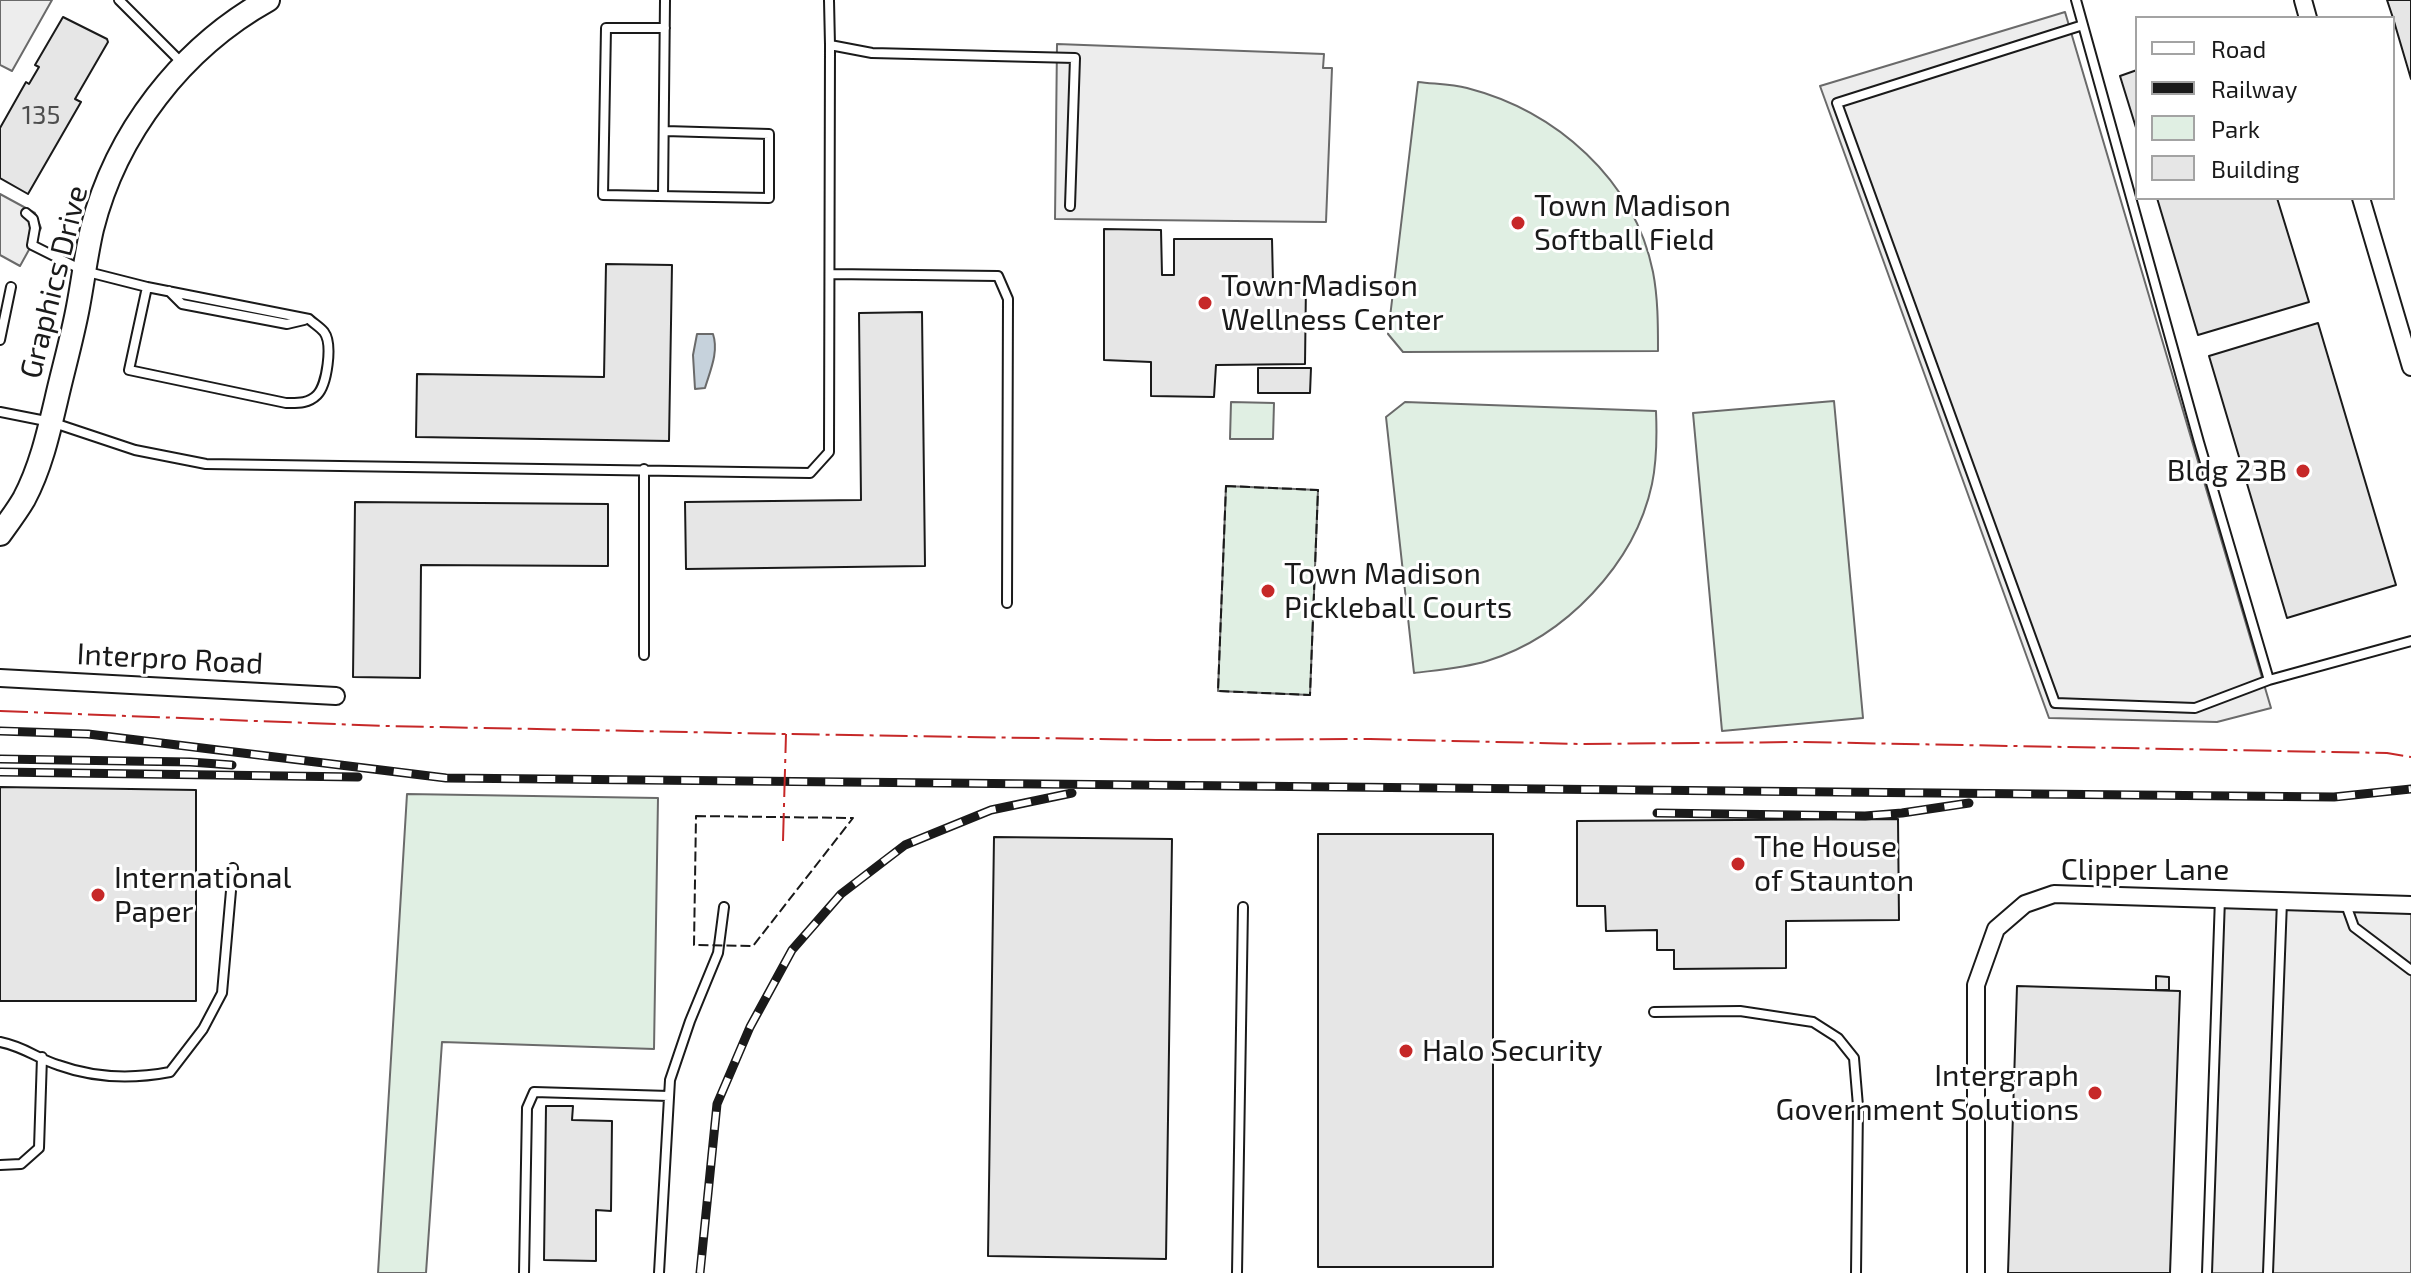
<!DOCTYPE html>
<style>
body{margin:0}
#map{position:relative;width:2411px;height:1273px;overflow:hidden;background:#fff;font-family:"Exo 2",sans-serif}
canvas{display:block}
.legend{position:absolute;left:2135px;top:16px;width:260px;height:184px;box-sizing:border-box;background:#fff;border:2px solid #a3a3a3;margin:0;padding:10px 14px;list-style:none;font-size:24px;color:#1a1a1a}
.legend li{display:flex;align-items:center;gap:16px;height:40px}
.legend b{width:40px;border:2px solid #a3a3a3}
</style>
<div id="map">
<canvas width="2411" height="1273"></canvas>
<ul class="legend">
<li><b style="height:10px;background:#fff"></b>Road</li>
<li><b style="height:10px;background:#1a1a1a"></b>Railway</li>
<li><b style="height:22px;background:#e0efe3"></b>Park</li>
<li><b style="height:22px;background:#e6e6e6"></b>Building</li>
</ul>
</div>
<script>
const g = document.querySelector('canvas').getContext('2d');
g.lineJoin = 'round';
function paint(path, color) {
  g.fillStyle = color;
  g.fill(path, 'evenodd');
}
function trace(path, color, width, dash) {
  g.strokeStyle = color;
  g.lineWidth = width;
  g.lineCap = dash ? 'butt' : 'round';
  g.setLineDash(dash || []);
  g.stroke(path);
}
function write(font, color, halo, rows, align = 'center') {
  g.font = font + ' "Exo 2",sans-serif';
  g.lineWidth = 6;
  g.setLineDash([]);
  g.textBaseline = 'middle';
  g.strokeStyle = halo;
  g.fillStyle = color;
  for (const [text, x, y, turn = 0] of rows) {
    g.save();
    g.translate(x, y);
    g.rotate((+turn || 0) * Math.PI / 180);
    g.textAlign = isNaN(turn) ? turn : align;
    if (halo) g.strokeText(text, 0, 0);
    g.fillText(text, 0, 0);
    g.restore();
  }
}
const green = new Path2D(`
 M 1418,82 C 1434,84 1452,84 1467,88 C 1556,111 1634,179 1653,272 C 1658,298 1658,324 1658,351 L 1403,352 L 1388,334 Z
 M 1834,401 L 1863,718 L 1722,731 L 1693,413 Z
 M 1231,402 L 1274,403 L 1273,439 L 1230,439 Z
 M 1405,402 L 1656,411 C 1657,435 1657,460 1652,484 C 1635,564 1565,637 1487,661 C 1464,668 1438,670 1414,673 L 1386,417 Z
 M 1226,486 L 1318,490 L 1310,695 L 1218,691 Z
 M 407,794 L 658,798 L 654,1049 L 442,1042 L 426,1273 L 378,1273 Z`);
const parking = new Path2D(`
 M 0,0 L 52,0 L 12,71 L 0,65 Z
 M 2065,12 L 2271,708 L 2217,722 L 2049,718 L 1820,86 Z
 M 1057,44 L 1324,54 L 1323,68 L 1332,68 L 1326,222 L 1055,219 Z
 M 0,194 L 35,213 L 41,228 L 20,266 L 0,255 Z
 M 2220,898 L 2411,905 L 2411,1273 L 2207,1273 Z`);
const water = new Path2D(`
 M 697,334 L 713,334 C 719,352 710,371 705,388 L 695,389 L 693,355 Z`);
const building = new Path2D(`
 M 2387,0 L 2411,0 L 2411,79 L 2393,18 Z
 M 63,17 L 107,39 L 108,42 L 75,99 L 81,102 L 28,194 L 0,178 L 0,128 L 26,82 L 29,84 L 39,67 L 35,65 Z
 M 2137,70 L 2137,131 L 2120,76 Z
 M 2157,198 L 2277,198 L 2309,302 L 2198,335 Z
 M 1104,229 L 1161,230 L 1162,275 L 1174,275 L 1174,239 L 1272,239 L 1273,283 L 1306,283 L 1305,364 L 1216,365 L 1214,397 L 1151,396 L 1151,362 L 1104,360 Z
 M 606,264 L 672,265 L 669,441 L 416,437 L 417,374 L 604,377 Z
 M 922,312 L 925,566 L 686,569 L 685,502 L 861,500 L 859,313 Z
 M 2318,323 L 2396,585 L 2287,618 L 2209,356 Z
 M 1258,368 L 1311,368 L 1310,393 L 1258,393 Z
 M 355,502 L 608,504 L 608,566 L 421,565 L 420,678 L 353,677 Z
 M 0,787 L 196,790 L 196,1001 L 0,1001 Z
 M 1898,819 L 1899,920 L 1786,921 L 1786,968 L 1674,969 L 1674,950 L 1657,950 L 1657,930 L 1606,931 L 1605,906 L 1577,906 L 1577,821 Z
 M 1318,834 L 1493,834 L 1493,1267 L 1318,1267 Z
 M 994,837 L 1172,839 L 1166,1259 L 988,1256 Z
 M 2156,976 L 2169,977 L 2169,990 L 2156,990 Z
 M 2017,986 L 2180,991 L 2170,1273 L 2008,1273 Z
 M 546,1106 L 573,1106 L 572,1120 L 612,1121 L 611,1211 L 596,1210 L 596,1261 L 544,1260 Z`);
const service = new Path2D(`
 M 119,0 L 184,65
 M 829,0 L 830,45 L 872,53 L 1075,58 L 1070,206
 M 2076,0 L 2199,442 L 2269,680
 M 2083,25 L 1837,103 L 2055,703 L 2195,708 L 2269,680 L 2411,641
 M 665,131 L 769,134 L 769,198 L 603,195 L 606,28 L 665,28
 M 663,196 L 665,0
 M 26,213 L 33,219 L 35,228 L 32,245 L 84,271 L 147,287 L 129,370 L 286,403 C 297,403 308,404 317,395 C 327,385 333,344 324,332 C 320,327 313,323 309,319 L 147,287
 M 831,274 L 998,276 L 1008,299 L 1007,603
 M 169,291 L 182,304 L 287,324 L 304,320
 M 0,340 L 11,287
 M 0,412 L 51,422 L 135,450 L 206,464 L 810,473 L 829,452 L 830,45
 M 644,469 L 644,655
 M 2345,902 L 2354,927 L 2411,970
 M 1654,1012 L 1740,1011 L 1813,1022 L 1838,1038 L 1854,1058 L 1858,1106 L 1856,1273
 M 0,1042 C 25,1047 36,1058 58,1065 C 94,1078 133,1079 170,1072 L 203,1029 L 222,993 L 233,868
 M 0,1165 L 21,1164 L 39,1148 L 42,1057
 M 524,1273 L 527,1108 L 534,1092 L 669,1096
 M 659,1273 L 670,1080 L 690,1021 L 718,953 L 724,907
 M 1237,1273 L 1243,907
 M 2207,1273 L 2220,898
 M 2268,1273 L 2282,901`);
const minor = new Path2D(`
 M 2303,0 L 2308,18
 M 2361,198 L 2411,367
 M 0,678 L 336,696
 M 1976,1273 L 1976,985 L 1996,929 L 2025,904 L 2054,894 L 2411,905`);
const tertiary = new Path2D(`
 M 0,534 C 8,523 17,511 24,499 C 40,469 48,435 56,401 C 63,370 72,339 78,307 C 83,281 86,255 92,229 C 116,133 182,48 268,0`);
const rail = new Path2D(`
 M 0,731 L 88,734 L 446,778 L 2334,797 L 2411,789
 M 0,759 L 190,762 L 232,765
 M 0,772 L 358,777
 M 1657,813 L 1865,816 L 1902,813 L 1969,803
 M 700,1273 L 717,1104 L 750,1027 L 792,950 L 841,894 L 905,845 L 991,810 L 1072,793`);
const fence = new Path2D(`
 M 1226,486 L 1318,490 L 1310,695 L 1218,691 Z
 M 696,816 L 853,818 L 753,946 L 694,945 Z`);
const power = new Path2D(`
 M 0,711 L 385,726 L 786,734 L 1156,740 L 1370,739 L 1582,744 L 1801,742 L 2387,753 L 2411,757
 M 783,841 L 786,734`);
const markers = [
 [1518,223,8,"#c62828"],
 [1205,303,8,"#c62828"],
 [2303,471,8,"#c62828"],
 [1268,591,8,"#c62828"],
 [1738,864,8,"#c62828"],
 [98,895,8,"#c62828"],
 [1406,1051,8,"#c62828"],
 [2095,1093,8,"#c62828"]
];
const numberNames = [
 ["135",41,115]
];
const poiNames = [
 ["Town Madison",1534,206],
 ["Softball Field",1534,240],
 ["Town Madison",1221,286],
 ["Wellness Center",1221,320],
 ["Bldg 23B",2287,471,"right"],
 ["Town Madison",1284,574],
 ["Pickleball Courts",1284,608],
 ["The House",1754,847],
 ["of Staunton",1754,881],
 ["International",114,878],
 ["Paper",114,912],
 ["Halo Security",1422,1051],
 ["Intergraph",2079,1076,"right"],
 ["Government Solutions",2079,1110,"right"]
];
const streetNames = [
 ["Graphics Drive",54,282,-76],
 ["Interpro Road",170,659,3],
 ["Clipper Lane",2145,870]
];
paint(green, '#e0efe3');
trace(green, '#6a6a6a', 2);
paint(parking, '#ededed');
trace(parking, '#6a6a6a', 2);
paint(water, '#c6d2dc');
trace(water, '#6a6a6a', 2);
paint(building, '#e6e6e6');
trace(building, '#1a1a1a', 2);
trace(service, '#1a1a1a', 12);
trace(minor, '#1a1a1a', 20);
trace(tertiary, '#1a1a1a', 26);
trace(service, '#fff', 8);
trace(minor, '#fff', 16);
trace(tertiary, '#fff', 22);
trace(rail, '#1a1a1a', 9);
trace(rail, '#fff', 6, [18]);
trace(fence, '#1a1a1a', 2, [10, 4]);
trace(power, '#c62828', 2, [28, 6, 4, 6]);
for (const [x, y, r, color] of markers) {
  const dot = new Path2D();
  dot.arc(x, y, r, 0, 2 * Math.PI);
  g.fillStyle = color;
  g.fill(dot);
  trace(dot, '#fff', 3);
}
write('26px', '#4d4d4d', null, numberNames);
write('30px', '#1a1a1a', '#fff', poiNames, 'left');
write('30px', '#1a1a1a', '#fff', streetNames);
</script>
